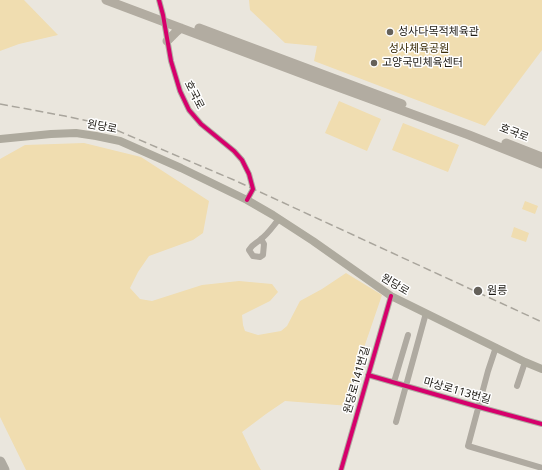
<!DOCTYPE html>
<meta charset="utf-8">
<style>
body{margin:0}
canvas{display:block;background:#eae6dd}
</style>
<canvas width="542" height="470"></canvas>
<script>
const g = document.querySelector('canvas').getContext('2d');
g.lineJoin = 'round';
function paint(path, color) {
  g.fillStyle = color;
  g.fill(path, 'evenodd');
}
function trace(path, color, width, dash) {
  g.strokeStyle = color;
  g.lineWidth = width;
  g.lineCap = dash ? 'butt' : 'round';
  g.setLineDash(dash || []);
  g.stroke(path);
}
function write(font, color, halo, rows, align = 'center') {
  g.font = font + ' "Noto Sans","Noto Sans KR",sans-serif';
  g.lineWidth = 3;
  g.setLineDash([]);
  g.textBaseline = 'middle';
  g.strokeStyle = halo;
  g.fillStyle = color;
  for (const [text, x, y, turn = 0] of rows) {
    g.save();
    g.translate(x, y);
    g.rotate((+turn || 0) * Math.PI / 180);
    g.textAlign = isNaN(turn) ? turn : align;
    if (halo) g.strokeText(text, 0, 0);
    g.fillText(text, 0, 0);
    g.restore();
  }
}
const green = new Path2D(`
 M 0,0 L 24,0 L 58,35 L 19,44 L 0,51 Z
 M 249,0 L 542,0 L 542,50 L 485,126 L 314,61 L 317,46 L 285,43 L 250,10 Z
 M 339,101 L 381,119 L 367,151 L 325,133 Z
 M 403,123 L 459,145 L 448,172 L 392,150 Z
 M 84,143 L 141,157 L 209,201 L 203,233 L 193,240 L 149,256 L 138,272 L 130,288 L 140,299 L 152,301 L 202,285 L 239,281 L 272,284 L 278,292 L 270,301 L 242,315 L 243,325 L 245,331 L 258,335 L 281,331 L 287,326 L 300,301 L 322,289 L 346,273 L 382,295 L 356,371 L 350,406 L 285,401 L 266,414 L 242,432 L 257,463 L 261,470 L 26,470 L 0,417 L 0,159 L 25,145 Z
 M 525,201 L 538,206 L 535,214 L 522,209 Z
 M 514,227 L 529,233 L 526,242 L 511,237 Z`);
const minor = new Path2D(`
 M 159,0 L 163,15 L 171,61 L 180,91 L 189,110 L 201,124 L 234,151 L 242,160 L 249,174 L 253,189 L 247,200
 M 261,239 L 264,244 L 263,255 L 260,257 L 253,256 L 249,250 C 253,243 256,244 261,239 C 268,234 273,226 279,219
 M 496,347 L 488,371 L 468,446 L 542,468
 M 368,375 L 479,407 L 542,424
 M 394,382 L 408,335
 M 517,386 L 525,362
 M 396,422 L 426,313
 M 341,470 L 391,296`);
const secondary = new Path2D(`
 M 0,139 L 51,134 L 76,133 L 96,136 L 120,141 L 181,168 L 247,200 L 273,215 L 313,241 L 391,296 L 525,362 L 542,369`);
const primary = new Path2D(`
 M 106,0 L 319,80 L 469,135 L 542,164
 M 199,28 L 402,104
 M 167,41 L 176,32 L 181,28
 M 506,143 L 542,157`);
const motorway = new Path2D(`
 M 0,462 L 4,470`);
const rail = new Path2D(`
 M 0,104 L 65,116 L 102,124 L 234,180 L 542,322`);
const cycleway = new Path2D(`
 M 159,0 L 163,15 L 171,61 L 180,91 L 189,110 L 201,124 L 234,151 L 242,160 L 249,174 L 253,189 L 247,200
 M 368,375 L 479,407 L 542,424
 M 341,470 L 391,296`);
const markers = [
 [390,32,4,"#65615a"],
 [374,63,4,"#65615a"],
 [478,291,5,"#65615a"]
];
const poiNames = [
 ["성사다목적체육관",398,32],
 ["고양국민체육센터",382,63],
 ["원릉",487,291]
];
const parkNames = [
 ["성사체육공원",419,49]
];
const streetNames = [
 ["호국로",194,95,63],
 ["원당로",102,127,11],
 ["호국로",514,133,21],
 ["원당로",395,285,31],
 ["원당로141번길",357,380,-74],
 ["마상로113번길",457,391,16]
];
paint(green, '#f0ddb0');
trace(minor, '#afaaa1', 6);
trace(secondary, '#aeaa9e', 8);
trace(primary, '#b2aca1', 9);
trace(motorway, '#aeaaa1', 11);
trace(rail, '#a9a59c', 1.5, [8, 4]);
trace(cycleway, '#d6006c', 4);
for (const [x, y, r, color] of markers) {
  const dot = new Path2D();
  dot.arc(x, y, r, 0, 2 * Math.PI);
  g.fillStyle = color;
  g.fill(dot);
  trace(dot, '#fff', 1.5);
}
write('11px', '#1d1a14', '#fff', poiNames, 'left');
write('11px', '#3c2e08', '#fff', parkNames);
write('11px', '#1d1a14', '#fff', streetNames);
</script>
